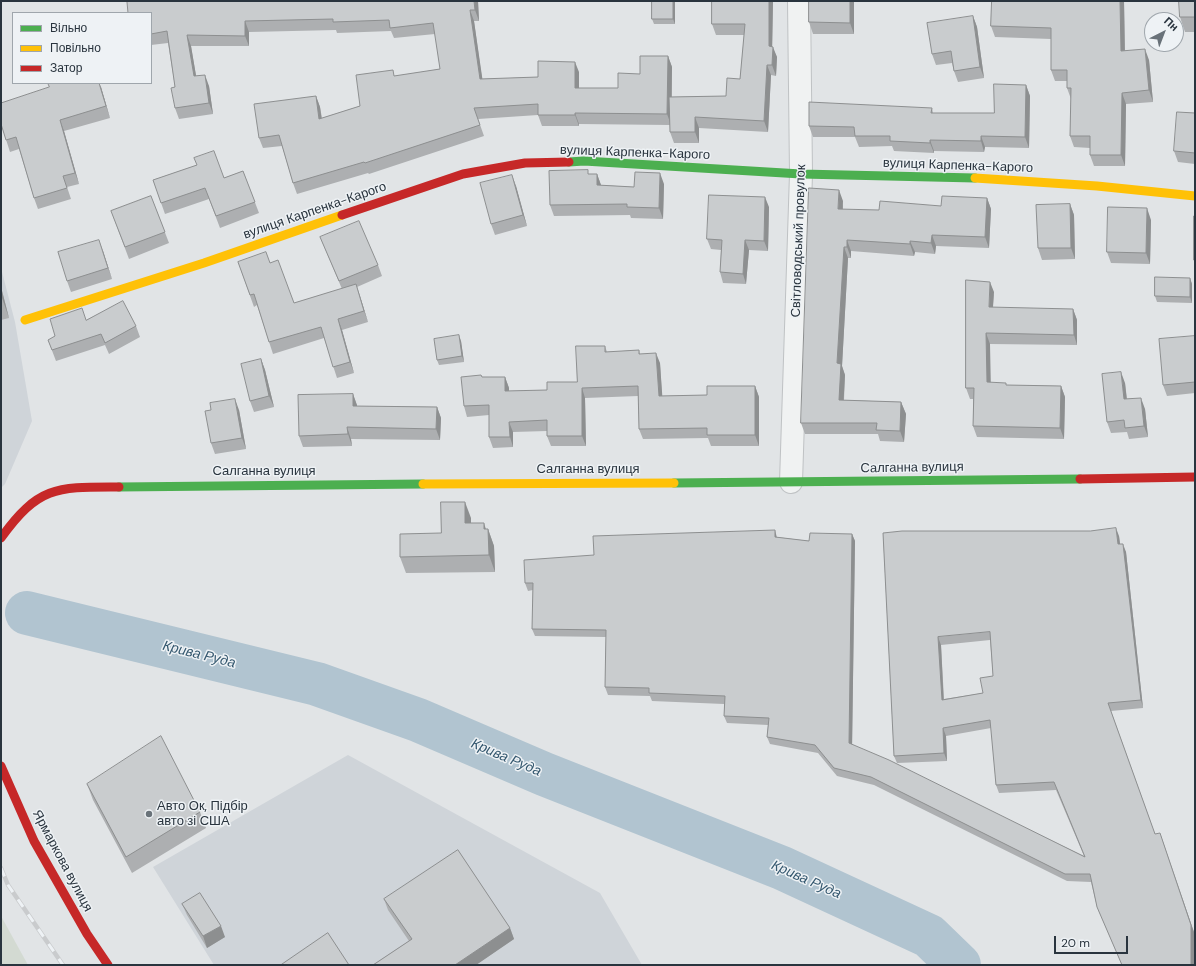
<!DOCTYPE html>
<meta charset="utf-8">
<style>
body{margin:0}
#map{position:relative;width:1196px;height:966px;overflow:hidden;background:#e1e4e6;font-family:"DM Sans",sans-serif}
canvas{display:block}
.frame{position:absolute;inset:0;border:2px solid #29343e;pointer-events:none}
.legend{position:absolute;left:12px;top:12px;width:140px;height:72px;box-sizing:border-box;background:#eef2f5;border:1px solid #9fa6ac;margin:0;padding:5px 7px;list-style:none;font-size:12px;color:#29343e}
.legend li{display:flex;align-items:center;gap:8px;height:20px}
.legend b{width:20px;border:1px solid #9fa6ac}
.north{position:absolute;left:1144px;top:12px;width:40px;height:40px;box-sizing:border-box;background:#eef2f5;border:1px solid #9fa6ac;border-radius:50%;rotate:42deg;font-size:11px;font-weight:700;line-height:16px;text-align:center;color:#29343e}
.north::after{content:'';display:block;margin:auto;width:14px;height:18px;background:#697279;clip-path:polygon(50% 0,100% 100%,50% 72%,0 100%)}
.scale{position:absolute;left:1054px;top:936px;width:74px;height:18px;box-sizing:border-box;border:2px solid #29343e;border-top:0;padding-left:5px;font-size:12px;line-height:14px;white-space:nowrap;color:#29343e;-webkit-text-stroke:3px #eef2f5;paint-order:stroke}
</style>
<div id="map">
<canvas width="1196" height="966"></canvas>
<div class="frame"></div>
<ul class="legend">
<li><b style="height:5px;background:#4caf50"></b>Вільно</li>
<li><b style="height:5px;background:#ffc107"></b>Повільно</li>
<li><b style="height:5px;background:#c62828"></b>Затор</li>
</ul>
<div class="north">Пн</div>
<div class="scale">20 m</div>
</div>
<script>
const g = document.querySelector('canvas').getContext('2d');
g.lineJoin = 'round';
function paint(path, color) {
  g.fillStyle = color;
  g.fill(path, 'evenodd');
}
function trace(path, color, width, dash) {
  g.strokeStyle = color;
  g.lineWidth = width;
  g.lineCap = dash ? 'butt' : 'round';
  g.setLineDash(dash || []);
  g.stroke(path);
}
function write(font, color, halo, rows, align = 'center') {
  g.font = font + ' "DM Sans",sans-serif';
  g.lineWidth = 3;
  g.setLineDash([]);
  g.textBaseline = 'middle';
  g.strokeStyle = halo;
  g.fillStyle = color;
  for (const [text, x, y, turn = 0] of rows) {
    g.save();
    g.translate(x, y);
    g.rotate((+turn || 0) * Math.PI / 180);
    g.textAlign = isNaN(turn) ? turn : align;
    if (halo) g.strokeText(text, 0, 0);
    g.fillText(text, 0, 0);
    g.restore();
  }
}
const built = new Path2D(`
 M 1,268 L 15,322 L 32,421 L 5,484 L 1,488 Z
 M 348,755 L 600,893 L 642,965 L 214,965 L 153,867 Z`);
const green = new Path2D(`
 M 1,916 L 28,965 L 1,965 Z`);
const river = new Path2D(`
 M 27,613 L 317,684 L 418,720 L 544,774 L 782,868 L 929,936 L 959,965`);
const street = new Path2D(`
 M 791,482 L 801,174 L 799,1`);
const fast = new Path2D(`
 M 569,162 L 584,161 L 801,174 L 975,178
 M 674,483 L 1080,479
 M 119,487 L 423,484`);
const slow = new Path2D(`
 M 975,178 L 1097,186 L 1195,196
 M 25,320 L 204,263 L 342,215
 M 423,484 L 674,483`);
const jam = new Path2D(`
 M 342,215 L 463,174 L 525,163 L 569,162
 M 1080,479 L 1195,477
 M 1,538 C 39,485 58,487 119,487
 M 1,766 L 34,841 L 87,934 L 108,965`);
const rail = new Path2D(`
 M 1,868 L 8,885 L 63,965`);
const wall = new Path2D(`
 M 133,1 L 478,1 L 479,21 L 474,21 L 482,79 L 538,77 L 579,72 L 579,88 L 618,88 L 668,56 L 672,67 L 672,97 L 726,96 L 740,79 L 744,35 L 716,35 L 712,24 L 773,1 L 772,47 L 777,57 L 776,76 L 771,75 L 768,132 L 699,128 L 699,143 L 674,143 L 670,132 L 670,125 L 579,124 L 579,126 L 542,126 L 538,115 L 478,119 L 484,136 L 369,174 L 368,173 L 297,194 L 293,183 L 282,146 L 263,148 L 259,138 L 316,96 L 320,107 L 322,118 L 360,106 L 395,76 L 440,69 L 435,34 L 394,38 L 391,31 L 337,33 L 336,30 L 249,32 L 249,46 L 191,46 L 196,76 L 209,86 L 213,114 L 179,119 L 175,108 L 175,87 L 168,43 L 151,45 L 151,13 Z
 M 652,1 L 675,1 L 675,24 L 654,24 L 652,19 Z
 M 809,1 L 854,1 L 854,34 L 813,34 L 809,22 Z
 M 992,1 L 1124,1 L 1125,51 L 1149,60 L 1153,102 L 1126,104 L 1125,166 L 1094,166 L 1090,155 L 1090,148 L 1074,147 L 1070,136 L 1071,99 L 1067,88 L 1067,81 L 1055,81 L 1051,70 L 1051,39 L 995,37 L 991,26 Z
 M 1195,1 L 1195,32 L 1185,32 L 1180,17 Z
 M 973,16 L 977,27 L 984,78 L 958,82 L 954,71 L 952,63 L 936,65 L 932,54 Z
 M 1026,85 L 1030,96 L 1029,148 L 985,147 L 984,152 L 934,151 L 934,153 L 894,151 L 892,146 L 859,147 L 855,137 L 813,137 L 809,126 L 932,108 L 933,113 L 994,113 Z
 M 101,87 L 110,118 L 64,131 L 79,184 L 67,187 L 71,199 L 38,209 L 34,198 L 19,149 L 10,152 L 1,124 Z
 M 1195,113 L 1195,164 L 1178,162 L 1174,151 Z
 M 197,165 L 224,178 L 243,171 L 259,213 L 220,228 L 209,199 L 165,214 L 153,180 Z
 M 590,174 L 597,174 L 601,185 L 634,187 L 664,184 L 663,219 L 631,218 L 630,215 L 554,216 L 550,205 Z
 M 516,186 L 527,226 L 495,235 L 491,224 Z
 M 151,196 L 169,243 L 129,259 L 111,211 Z
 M 987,198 L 991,209 L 989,248 L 936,246 L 935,254 L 915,252 L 914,256 L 851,251 L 851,258 L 848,258 L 842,366 L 845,375 L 844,400 L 901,402 L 906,414 L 904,442 L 880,441 L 878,434 L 805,434 L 801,423 L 843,201 L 843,210 L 879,210 L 941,206 Z
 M 1070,204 L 1074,215 L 1075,259 L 1042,260 L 1038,248 Z
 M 769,207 L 768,251 L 749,250 L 746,284 L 723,283 L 720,272 L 721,250 L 711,249 L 707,239 Z
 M 1151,220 L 1150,264 L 1111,263 L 1107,252 Z
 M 320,237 L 378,265 L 382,276 L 357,287 L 368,322 L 342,330 L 354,373 L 337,378 L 324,338 L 273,354 L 257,305 L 254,307 L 238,262 L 294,303 L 342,289 Z
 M 103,251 L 112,279 L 71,292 L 67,281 Z
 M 1190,278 L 1192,284 L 1192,303 L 1157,302 L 1155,296 Z
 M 1,287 L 9,318 L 1,320 Z
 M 994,292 L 993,308 L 1073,309 L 1077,320 L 1077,345 L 990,344 L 990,383 L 1006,385 L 1061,386 L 1065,397 L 1064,439 L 977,437 L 973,426 L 973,399 L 970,399 L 966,388 Z
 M 86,320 L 136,326 L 140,337 L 109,354 L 105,345 L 56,361 L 48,340 Z
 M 1195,336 L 1195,393 L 1167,396 L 1163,385 Z
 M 461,341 L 464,362 L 439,365 L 437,360 Z
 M 605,346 L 607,352 L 639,350 L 640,354 L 660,363 L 662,396 L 707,395 L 755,386 L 759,397 L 759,446 L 711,446 L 708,438 L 643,439 L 639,429 L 638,396 L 585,398 L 586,446 L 551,446 L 547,436 L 547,431 L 513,432 L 513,447 L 493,448 L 489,437 L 489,415 L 467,417 L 464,406 L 481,375 L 482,377 L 505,377 L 509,388 L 509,391 L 547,390 L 577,382 Z
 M 261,359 L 265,370 L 274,407 L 254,412 L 250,401 Z
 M 1125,383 L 1127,399 L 1145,409 L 1148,437 L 1129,439 L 1127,432 L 1111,433 L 1107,422 Z
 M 353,394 L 357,406 L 437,407 L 441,418 L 440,440 L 351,439 L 352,446 L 303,447 L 299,436 Z
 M 239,410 L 246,449 L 215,454 L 211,443 Z
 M 471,518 L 471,523 L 486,529 L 488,529 L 494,546 L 495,572 L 406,573 L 400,557 Z
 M 883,533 L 1119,536 L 1120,544 L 1126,552 L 1143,708 L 1111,711 L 1155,834 L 1194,932 L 1194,965 L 1122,965 L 1100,914 L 1097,907 L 1091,882 L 1067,881 L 874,785 L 837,776 L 818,753 L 770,744 L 767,737 L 768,725 L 727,723 L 724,716 L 724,704 L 652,701 L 650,696 L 608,695 L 605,687 L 606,637 L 535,636 L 532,629 L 533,590 L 528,591 L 525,583 L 594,555 L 777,537 L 809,541 L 852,534 L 855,541 L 852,745 L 1084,856 L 1056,790 L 999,793 L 996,785 L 991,728 L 946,736 L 947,761 L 897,763 L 894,756 ZM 990,640 L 993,676 L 983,693 L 944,699 L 941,645 Z
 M 87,784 L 200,812 L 206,828 L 132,873 L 93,800 Z
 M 384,899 L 510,928 L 514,939 L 476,965 L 373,965 L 409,941 L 388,910 Z
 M 182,904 L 225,937 L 207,948 L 187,915 Z`);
const shadedWall = new Path2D(`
 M 474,1 L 478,1 L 479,21 L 475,10 Z
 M 673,1 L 675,1 L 675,24 L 673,19 Z
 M 769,1 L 773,1 L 772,57 L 769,46 Z
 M 850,1 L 854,1 L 854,34 L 850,23 Z
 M 1120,1 L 1124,1 L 1125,62 L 1121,51 Z
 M 470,10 L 474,21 L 484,90 L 480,79 Z
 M 973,16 L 977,27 L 984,78 L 980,67 Z
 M 245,21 L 249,32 L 249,46 L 245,36 Z
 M 187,35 L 191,46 L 198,87 L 194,76 Z
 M 773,47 L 777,57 L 776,76 L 772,65 Z
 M 1145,49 L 1149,60 L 1153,102 L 1149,90 Z
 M 668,56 L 672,67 L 671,125 L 667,114 Z
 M 575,62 L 579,72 L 579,99 L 575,88 Z
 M 767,65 L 771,75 L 768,132 L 764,121 Z
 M 205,75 L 209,86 L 213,114 L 209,103 Z
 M 99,83 L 101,87 L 110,118 L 106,106 Z
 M 1026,85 L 1030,96 L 1029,148 L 1025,137 Z
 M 1122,93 L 1126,104 L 1125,166 L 1121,155 Z
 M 316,96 L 320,107 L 323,130 L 319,119 Z
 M 575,113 L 579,124 L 579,126 L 575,115 Z
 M 695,117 L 699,128 L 699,143 L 695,132 Z
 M 60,120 L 64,131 L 79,184 L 75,173 Z
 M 981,136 L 985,147 L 984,152 L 981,141 Z
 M 930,140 L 934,151 L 934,153 L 930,143 Z
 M 660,173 L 664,184 L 663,219 L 659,208 Z
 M 597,174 L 601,185 L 597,185 Z
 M 512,175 L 516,186 L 527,226 L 523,215 Z
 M 839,190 L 843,201 L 842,221 L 838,209 Z
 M 765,197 L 769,207 L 768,251 L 764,241 Z
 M 987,198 L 991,209 L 989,248 L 985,237 Z
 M 1070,204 L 1074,215 L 1075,259 L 1071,248 Z
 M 1147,208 L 1151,220 L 1150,264 L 1146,253 Z
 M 932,235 L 936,246 L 935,254 L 931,243 Z
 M 99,240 L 103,251 L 112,279 L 108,268 Z
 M 745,240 L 749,250 L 746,284 L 743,274 Z
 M 847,240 L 851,251 L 851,258 L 847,247 Z
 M 910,241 L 915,252 L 914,256 L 910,244 Z
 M 844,247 L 848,258 L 842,366 L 845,375 L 843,411 L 839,400 L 837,363 Z
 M 1190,278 L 1192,284 L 1192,303 L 1190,297 Z
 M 990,282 L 994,292 L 992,318 L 989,307 Z
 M 356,284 L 360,296 L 368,322 L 364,311 Z
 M 1,287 L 9,318 L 1,295 Z
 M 1073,309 L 1077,320 L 1077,345 L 1074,335 Z
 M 338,319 L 342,330 L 354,373 L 350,362 Z
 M 986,333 L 990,344 L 991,393 L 987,382 Z
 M 459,335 L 461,341 L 464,362 L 462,356 Z
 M 656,353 L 660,363 L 663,406 L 659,396 Z
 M 261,359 L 265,370 L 274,407 L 269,396 Z
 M 1121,372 L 1125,383 L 1128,411 L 1124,399 Z
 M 505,377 L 509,388 L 509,401 L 505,391 Z
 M 755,386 L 759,397 L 759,446 L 755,435 Z
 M 1061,386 L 1065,397 L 1064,439 L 1060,428 Z
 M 582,388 L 585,398 L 586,446 L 582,436 Z
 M 353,394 L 357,405 L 357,417 L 353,406 Z
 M 1141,398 L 1145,409 L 1148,437 L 1144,426 Z
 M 235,399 L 239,410 L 246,449 L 242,438 Z
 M 901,402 L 906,414 L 904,442 L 900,431 Z
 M 437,407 L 441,418 L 440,440 L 436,429 Z
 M 509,422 L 513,432 L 513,447 L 510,437 Z
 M 347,427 L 351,439 L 352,446 L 348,434 Z
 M 465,502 L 471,518 L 471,539 L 465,523 Z
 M 484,523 L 488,536 L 488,529 L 494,546 L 495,572 L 489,555 L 484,529 Z
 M 1116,528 L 1119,536 L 1121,552 L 1118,544 Z
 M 775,530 L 777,538 L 775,537 Z
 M 852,534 L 855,541 L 852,751 L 849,743 Z
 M 1123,544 L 1126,552 L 1143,708 L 1141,700 Z
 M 938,637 L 941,645 L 944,708 L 942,700 Z
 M 943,728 L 946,736 L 947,761 L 944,753 Z
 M 1160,833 L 1194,932 L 1194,965 L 1191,965 Z
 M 221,926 L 225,937 L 207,948 L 203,936 Z
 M 510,928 L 514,939 L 476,965 L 455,965 Z`);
const building = new Path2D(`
 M 133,1 L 474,1 L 475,10 L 470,10 L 480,79 L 538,77 L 538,61 L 575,62 L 575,88 L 618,88 L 618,73 L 640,74 L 640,56 L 668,56 L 667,114 L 575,113 L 575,115 L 538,115 L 538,104 L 474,108 L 480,125 L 365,163 L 364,162 L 293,183 L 279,135 L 259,138 L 254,104 L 316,96 L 319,119 L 360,106 L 356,75 L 393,70 L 394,76 L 440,69 L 433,23 L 390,28 L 389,20 L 333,22 L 333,19 L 245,21 L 245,36 L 187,35 L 194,76 L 205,75 L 209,103 L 175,108 L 171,88 L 175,87 L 167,31 L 151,34 L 151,13 L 128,13 L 127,2 Z
 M 652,1 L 673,1 L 673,19 L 652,19 Z
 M 712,1 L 769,1 L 769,46 L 773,47 L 772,65 L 767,65 L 764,121 L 695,117 L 695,132 L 670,132 L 669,97 L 726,96 L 727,78 L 740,79 L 745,24 L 712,24 Z
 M 809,1 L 850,1 L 850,23 L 809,22 Z
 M 992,1 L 1120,1 L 1121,51 L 1145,49 L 1149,90 L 1122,93 L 1121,155 L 1090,155 L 1090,136 L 1070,136 L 1071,88 L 1067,88 L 1067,70 L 1051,70 L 1051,28 L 991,26 Z
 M 1179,1 L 1195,1 L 1195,17 L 1180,17 Z
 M 973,16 L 980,67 L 954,71 L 951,51 L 932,54 L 927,23 Z
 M 48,83 L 99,83 L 106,106 L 60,120 L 75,173 L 63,176 L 67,188 L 34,198 L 16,137 L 6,140 L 1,124 L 1,103 L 49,87 Z
 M 994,84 L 1026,85 L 1025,137 L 981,136 L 981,141 L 930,140 L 930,143 L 890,141 L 890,136 L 855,136 L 854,127 L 809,126 L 809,102 L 932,108 L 931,113 L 994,113 Z
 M 1177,112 L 1195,113 L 1195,153 L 1174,151 Z
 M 214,151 L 224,178 L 243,171 L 255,202 L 216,216 L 205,188 L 161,203 L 153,180 L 197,165 L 194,158 Z
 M 588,170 L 588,174 L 597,174 L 597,185 L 634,187 L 635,172 L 660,173 L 659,208 L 627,207 L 627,204 L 550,205 L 549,171 Z
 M 512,175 L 523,215 L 491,224 L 480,183 Z
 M 809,188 L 839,190 L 838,209 L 879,210 L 880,201 L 941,206 L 942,196 L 987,198 L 985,237 L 932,235 L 931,243 L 910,241 L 910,244 L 847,240 L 847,247 L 844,247 L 837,363 L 841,364 L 839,400 L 901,402 L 900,431 L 876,430 L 877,423 L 801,423 Z
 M 709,195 L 765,197 L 764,241 L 745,240 L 743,274 L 720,272 L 722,240 L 707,239 Z
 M 151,196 L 165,232 L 125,247 L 111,211 Z
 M 1070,204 L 1071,248 L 1038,248 L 1036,205 Z
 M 1108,207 L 1147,208 L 1146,253 L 1107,252 Z
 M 1194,216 L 1195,216 L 1195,260 L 1194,260 Z
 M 359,221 L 378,265 L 339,281 L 320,237 Z
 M 99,240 L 108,268 L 67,281 L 58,252 Z
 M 266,252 L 270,263 L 278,260 L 294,303 L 356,284 L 364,311 L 338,319 L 350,362 L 333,367 L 321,327 L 269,342 L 254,294 L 250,295 L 238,262 Z
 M 1155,277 L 1190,278 L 1190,297 L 1155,296 Z
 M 966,280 L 990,282 L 989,307 L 1073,309 L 1074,335 L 986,333 L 987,382 L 1006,383 L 1006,385 L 1061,386 L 1060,428 L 973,426 L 974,388 L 966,388 Z
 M 123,301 L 136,326 L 105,343 L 101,334 L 52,350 L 48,340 L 55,336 L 50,319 L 82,308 L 86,320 Z
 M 459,335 L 462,356 L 437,360 L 434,339 Z
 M 1195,336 L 1195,382 L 1163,385 L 1159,339 Z
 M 576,346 L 605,346 L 605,352 L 639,350 L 639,354 L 656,353 L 659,396 L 707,395 L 707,386 L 755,386 L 755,435 L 707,435 L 707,428 L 639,429 L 638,386 L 582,388 L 582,436 L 547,436 L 547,420 L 509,422 L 510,437 L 489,437 L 489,405 L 464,406 L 461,377 L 481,375 L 482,377 L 505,377 L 505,391 L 547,390 L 547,382 L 577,382 Z
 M 261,359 L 269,396 L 250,401 L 241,364 Z
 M 1121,372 L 1124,399 L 1141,398 L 1144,426 L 1125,428 L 1124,420 L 1107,422 L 1102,374 Z
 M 353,394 L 353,406 L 437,407 L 436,429 L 347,427 L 348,434 L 299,436 L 298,395 Z
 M 235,399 L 242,438 L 211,443 L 205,411 L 211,410 L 210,403 Z
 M 441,502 L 465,502 L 465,523 L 484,523 L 484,529 L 488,529 L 489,555 L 400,557 L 400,534 L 441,533 Z
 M 1116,528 L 1118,544 L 1123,544 L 1141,700 L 1108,703 L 1155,834 L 1160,833 L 1191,925 L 1191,965 L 1122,965 L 1097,907 L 1090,874 L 1065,874 L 871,777 L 834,768 L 815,745 L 767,737 L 769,718 L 724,716 L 725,696 L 649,693 L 649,688 L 605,687 L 606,630 L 532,629 L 533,583 L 525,583 L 524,560 L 594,555 L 593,536 L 775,530 L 775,537 L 809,541 L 810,533 L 852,534 L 849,743 L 889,760 L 1085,857 L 1054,782 L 996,785 L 990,720 L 943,728 L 944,753 L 894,756 L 883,533 L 902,531 L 1090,531 ZM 990,632 L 993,676 L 980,678 L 983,693 L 942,700 L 938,637 Z
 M 161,736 L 200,812 L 126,857 L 87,784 Z
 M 458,850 L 510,928 L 455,965 L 373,965 L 412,939 L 384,899 Z
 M 200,893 L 221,926 L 203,936 L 182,904 Z
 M 328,933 L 349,965 L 281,965 Z`);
const markers = [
 [149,814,4,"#697279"]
];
const streetNames = [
 ["вулиця Карпенка-Карого",635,153,2],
 ["вулиця Карпенка-Карого",958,166,2],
 ["вулиця Карпенка-Карого",315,211,-19],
 ["Світловодський провулок",799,241,-88],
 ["Салганна вулиця",912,468,-1],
 ["Салганна вулиця",588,470],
 ["Салганна вулиця",264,472],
 ["Ярмаркова вулиця",62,861,62]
];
const poiNames = [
 ["Авто Ок, Підбір",157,807],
 ["авто зі США",157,822]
];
const waterNames = [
 ["Крива Руда",199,655,14],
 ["Крива Руда",506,758,23],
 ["Крива Руда",806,880,24]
];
paint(built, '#cfd4d9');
paint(green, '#d3dad2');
trace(river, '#b1c4d0', 44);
trace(street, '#bfc2c4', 24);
trace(street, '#f0f2f2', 22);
trace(fast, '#4caf50', 9);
trace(slow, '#ffc107', 9);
trace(jam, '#c62828', 9);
trace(rail, '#c9cbcd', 4.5);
trace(rail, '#eef2f5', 3, [9]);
paint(wall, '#adafb1');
paint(shadedWall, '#8d8f90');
paint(building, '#c9ccce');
trace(building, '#8d8f90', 1);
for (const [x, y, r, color] of markers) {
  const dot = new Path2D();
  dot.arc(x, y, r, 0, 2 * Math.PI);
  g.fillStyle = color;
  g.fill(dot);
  trace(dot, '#eef2f5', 1.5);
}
write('13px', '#29343e', '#eef2f5', streetNames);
write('13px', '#29343e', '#eef2f5', poiNames, 'left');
write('italic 14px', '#35586f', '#eef2f5', waterNames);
</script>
